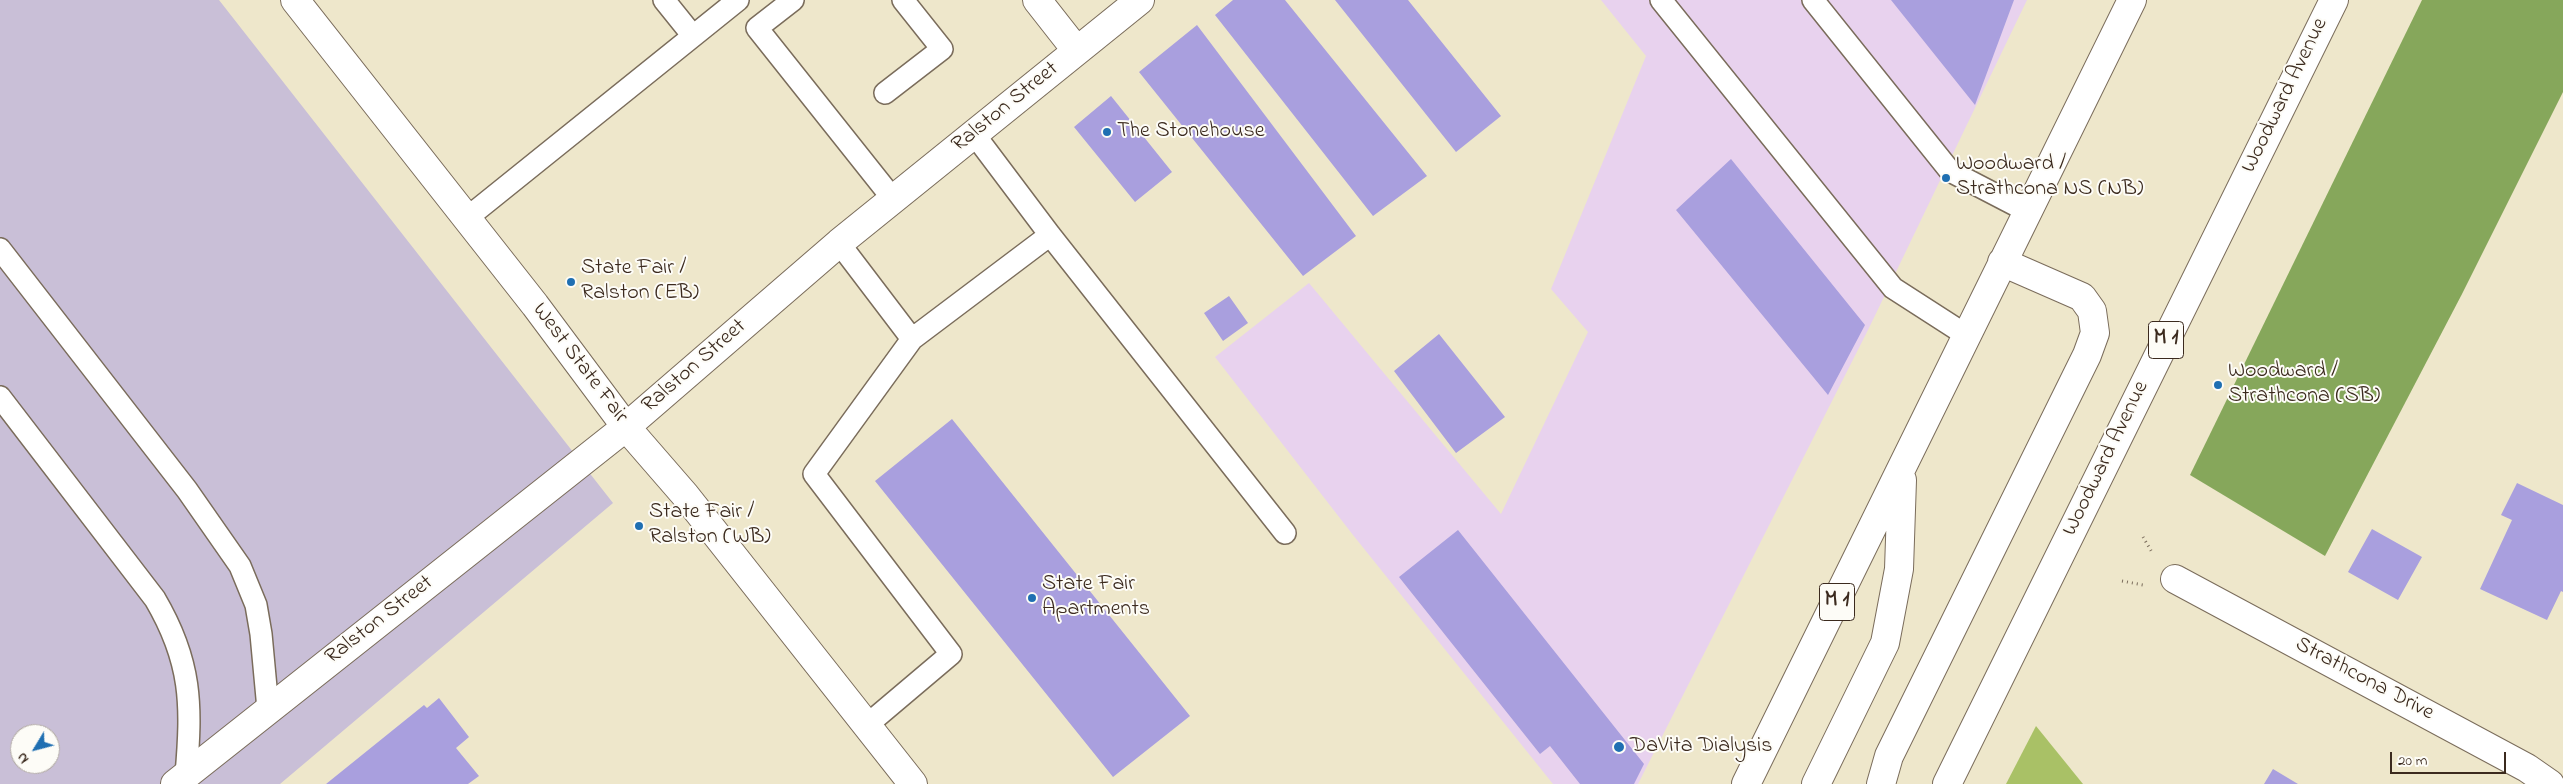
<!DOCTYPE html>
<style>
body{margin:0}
#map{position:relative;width:2563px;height:784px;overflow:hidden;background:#eee7cb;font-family:"Indie Flower",sans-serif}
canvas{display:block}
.north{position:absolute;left:10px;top:724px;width:50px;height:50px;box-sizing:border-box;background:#fdfcf7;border:1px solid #afa8a0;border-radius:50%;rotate:233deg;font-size:14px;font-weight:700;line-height:20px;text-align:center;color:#3b2a1e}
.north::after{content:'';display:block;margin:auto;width:18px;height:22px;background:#1f6fb2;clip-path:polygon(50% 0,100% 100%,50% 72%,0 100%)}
.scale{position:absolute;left:2390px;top:752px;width:116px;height:22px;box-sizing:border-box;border:2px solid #3b2a1e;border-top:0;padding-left:6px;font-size:15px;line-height:18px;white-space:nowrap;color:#3b2a1e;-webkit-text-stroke:4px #fdfcf7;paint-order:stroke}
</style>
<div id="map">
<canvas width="2563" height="784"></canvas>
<div class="north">N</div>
<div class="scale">20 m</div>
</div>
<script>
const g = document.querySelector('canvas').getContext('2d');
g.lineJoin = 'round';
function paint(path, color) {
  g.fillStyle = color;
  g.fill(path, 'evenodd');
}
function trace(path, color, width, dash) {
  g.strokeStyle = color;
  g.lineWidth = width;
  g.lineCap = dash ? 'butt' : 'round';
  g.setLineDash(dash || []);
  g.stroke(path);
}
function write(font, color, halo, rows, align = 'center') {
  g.font = font + ' "Indie Flower",sans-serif';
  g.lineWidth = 4;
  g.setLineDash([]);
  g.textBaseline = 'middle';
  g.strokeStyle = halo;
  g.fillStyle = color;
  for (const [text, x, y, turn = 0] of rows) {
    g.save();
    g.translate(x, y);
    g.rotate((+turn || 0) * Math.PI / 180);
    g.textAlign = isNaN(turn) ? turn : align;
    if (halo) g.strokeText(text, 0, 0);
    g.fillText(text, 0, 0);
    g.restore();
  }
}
const built = new Path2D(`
 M 1601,0 L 2027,0 L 1868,330 L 1638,784 L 1553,784 L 1353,535 L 1215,357 L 1309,283 L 1501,514 L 1588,332 L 1551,289 L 1646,56 Z`);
const industrial = new Path2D(`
 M 0,0 L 219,0 L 613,503 L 280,784 L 0,784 ZM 20,734 L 50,734 L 50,764 L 20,764 Z`);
const green = new Path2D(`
 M 2036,726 L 2083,784 L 2006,784 Z`);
const forest = new Path2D(`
 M 2422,0 L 2563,0 L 2563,92 L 2462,294 L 2325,556 L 2190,475 Z`);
const building = new Path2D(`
 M 1233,0 L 1285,0 L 1427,176 L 1373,216 L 1215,15 Z
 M 1335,0 L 1408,0 L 1501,116 L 1456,152 Z
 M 1891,0 L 2014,0 L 1975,105 Z
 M 1197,25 L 1356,236 L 1303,276 L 1139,72 Z
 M 1111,96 L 1172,172 L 1135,202 L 1074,127 Z
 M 1731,159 L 1865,325 L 1828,395 L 1676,210 Z
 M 1229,296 L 1248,323 L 1223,341 L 1204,313 Z
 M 1439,334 L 1505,417 L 1456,453 L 1394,371 Z
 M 952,419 L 1190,716 L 1113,777 L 875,481 Z
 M 2517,483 L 2563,505 L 2563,592 L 2561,591 L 2547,620 L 2480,589 L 2512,520 L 2501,515 Z
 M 2372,529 L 2422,557 L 2398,600 L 2348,572 Z
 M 1458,530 L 1644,764 L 1634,784 L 1580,784 L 1550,746 L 1540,754 L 1399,577 Z
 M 439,698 L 469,737 L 456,748 L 479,776 L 468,784 L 326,784 L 424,705 L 427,708 Z
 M 2273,769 L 2298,784 L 2264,784 Z`);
const path = new Path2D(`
 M 2143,537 L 2153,554
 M 2122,581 L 2143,585`);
const service = new Path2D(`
 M 664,0 L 693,36
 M 793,0 L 757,28 L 893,199
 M 1661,0 L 1893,288 L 1966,335
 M 1813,0 L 1950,171 L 2027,211
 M 885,93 L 942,49 L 903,0
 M 974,134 L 1050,235 L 1285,533
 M 467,218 L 738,0
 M 839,243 L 912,339 L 814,474 L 951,654 L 867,725
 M 0,249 L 187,490 L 240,566 L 256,605 L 261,634 L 268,709
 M 912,339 L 1050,235
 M 0,397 L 155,599 C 192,662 192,705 186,775`);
const minor = new Path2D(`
 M 1037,0 L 1077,51
 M 2175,579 L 2527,768 L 2550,784
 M 175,784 L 626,427 L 839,243 L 1140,0`);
const tertiary = new Path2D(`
 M 295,0 L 535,305 L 626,427 L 685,495 L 913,784`);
const primary = new Path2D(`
 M 1746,784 C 1876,523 2003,261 2132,0
 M 1816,784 L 1885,643 L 1899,569 L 1902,480
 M 1881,784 L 1889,756 L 2087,355 L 2095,333 L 2092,311 L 2082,297 L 2002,262
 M 1947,784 L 2334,0`);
const markers = [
 [1107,132,5,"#1f6fb2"],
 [1946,178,5,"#1f6fb2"],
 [571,282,5,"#1f6fb2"],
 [2218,385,5,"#1f6fb2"],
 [639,526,5,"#1f6fb2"],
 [1032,598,5,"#1f6fb2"],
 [1619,747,6,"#1f6fb2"]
];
const shields = [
 [2166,340,35],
 [1837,602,35]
];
const shieldNames = [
 ["M 1",2166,340],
 ["M 1",1837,602]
];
const streetNames = [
 ["Woodward Avenue",2286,96,-64],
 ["Ralston Street",1006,108,-39],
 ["West State Fair",579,364,53],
 ["Ralston Street",695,367,-41],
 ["Woodward Avenue",2107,459,-64],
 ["Ralston Street",380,621,-38],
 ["Strathcona Drive",2364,680,28]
];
const poiNames = [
 ["The Stonehouse",1117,132],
 ["Woodward /",1956,165],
 ["Strathcona NS (NB)",1956,190],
 ["State Fair /",581,269],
 ["Ralston (EB)",581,294],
 ["Woodward /",2228,372],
 ["Strathcona (SB)",2228,397],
 ["State Fair /",649,513],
 ["Ralston (WB)",649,538],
 ["State Fair",1042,585],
 ["Apartments",1042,610],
 ["DaVita Dialysis",1630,747]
];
paint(built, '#e8d2ee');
paint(industrial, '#c9bfd7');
paint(green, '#a9c166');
paint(forest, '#86a75b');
paint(building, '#a99fde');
trace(service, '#7a6c5b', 24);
trace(minor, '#7a6c5b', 30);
trace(tertiary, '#7a6c5b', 30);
trace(primary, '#7a6c5b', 30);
trace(path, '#7a6c5b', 3, [1, 4]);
trace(service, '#fff', 21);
trace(minor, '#fff', 28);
trace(tertiary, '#fff', 28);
trace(primary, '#fff', 28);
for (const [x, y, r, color] of markers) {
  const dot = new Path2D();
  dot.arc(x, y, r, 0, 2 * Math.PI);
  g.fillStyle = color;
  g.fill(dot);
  trace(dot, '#fdfcf7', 2);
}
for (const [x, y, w] of shields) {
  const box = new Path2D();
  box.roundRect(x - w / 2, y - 18.5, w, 37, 4);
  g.fillStyle = '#fdfcf7';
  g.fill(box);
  trace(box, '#3b2a1e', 1);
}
write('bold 21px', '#3b2a1e', null, shieldNames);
write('22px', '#3b2a1e', '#fdfcf7', streetNames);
write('22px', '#3b2a1e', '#fdfcf7', poiNames, 'left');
</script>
